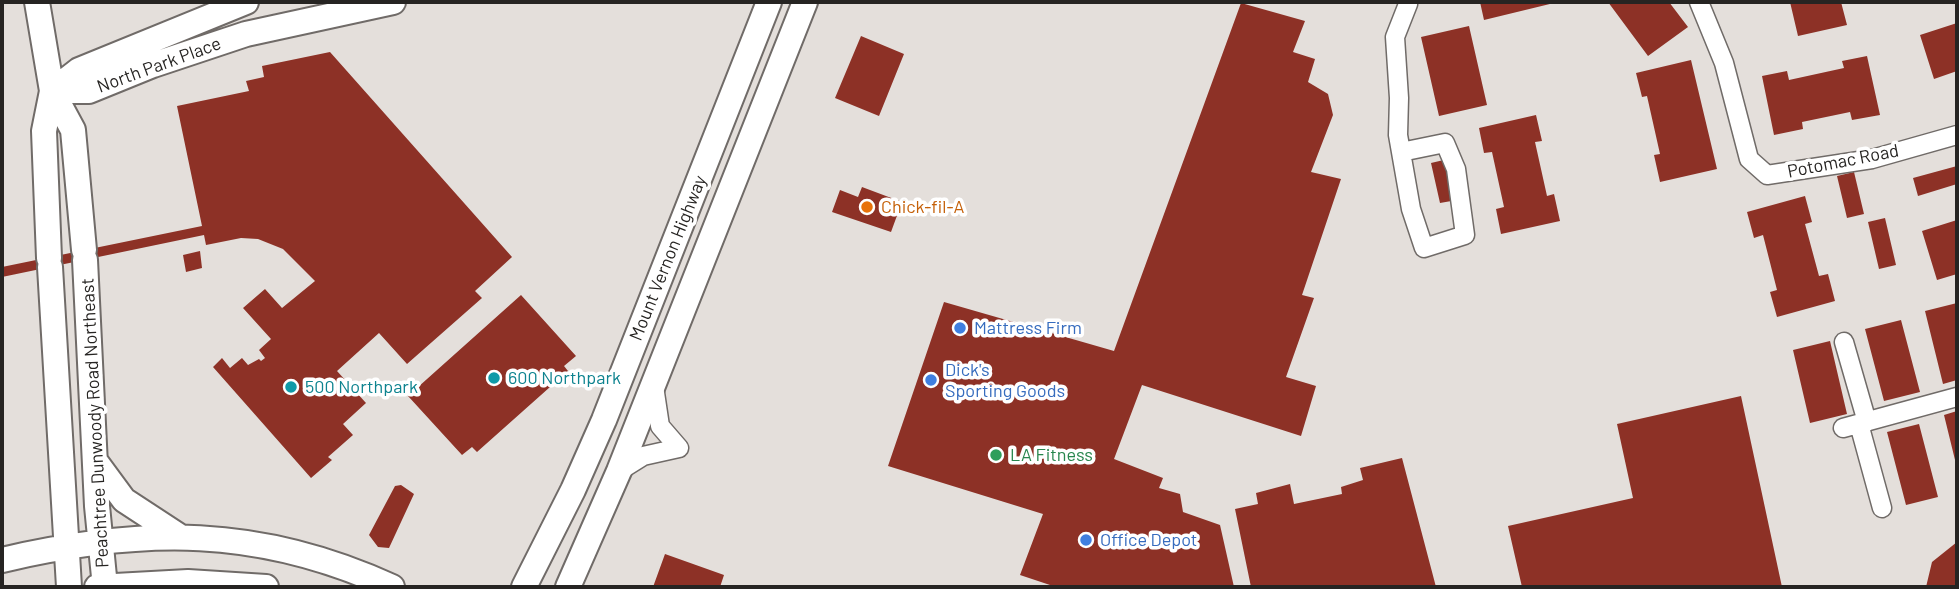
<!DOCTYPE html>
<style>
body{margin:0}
#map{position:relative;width:1959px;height:589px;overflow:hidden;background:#e4dfdb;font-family:Barlow,sans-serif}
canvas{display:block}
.frame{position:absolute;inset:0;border:4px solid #262422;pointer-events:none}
</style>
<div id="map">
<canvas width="1959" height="589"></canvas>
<div class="frame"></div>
</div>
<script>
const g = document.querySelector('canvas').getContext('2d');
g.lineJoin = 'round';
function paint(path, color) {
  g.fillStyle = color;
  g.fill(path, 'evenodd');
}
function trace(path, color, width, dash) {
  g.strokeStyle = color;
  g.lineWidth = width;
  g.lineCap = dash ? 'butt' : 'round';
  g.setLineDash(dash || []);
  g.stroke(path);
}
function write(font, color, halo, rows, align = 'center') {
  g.font = font + ' Barlow,sans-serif';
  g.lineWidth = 7;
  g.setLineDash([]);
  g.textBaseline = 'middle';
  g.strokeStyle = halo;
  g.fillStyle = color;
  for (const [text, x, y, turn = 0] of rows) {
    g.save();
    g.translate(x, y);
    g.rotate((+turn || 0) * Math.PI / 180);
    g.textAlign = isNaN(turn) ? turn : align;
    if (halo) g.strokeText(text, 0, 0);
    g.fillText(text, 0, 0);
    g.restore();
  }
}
const building = new Path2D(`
 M 1480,2 L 1554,2 L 1554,3 L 1484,20 Z
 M 1608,2 L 1669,2 L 1688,27 L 1648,56 Z
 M 1790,2 L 1841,2 L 1847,25 L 1798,36 Z
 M 1241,3 L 1305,21 L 1293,52 L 1315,59 L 1308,82 L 1328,94 L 1333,115 L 1311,172 L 1341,179 L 1302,295 L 1314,298 L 1286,377 L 1316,386 L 1301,436 L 1142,385 L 1114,459 L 1163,478 L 1159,488 L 1180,494 L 1183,512 L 1220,525 L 1234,587 L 1056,587 L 1020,575 L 1043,514 L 888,466 L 944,302 L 1114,351 Z
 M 1957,23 L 1957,71 L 1934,79 L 1920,35 Z
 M 1469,26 L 1487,105 L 1439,116 L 1421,37 Z
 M 861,36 L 904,54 L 879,116 L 835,98 Z
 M 330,52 L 512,257 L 475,291 L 482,298 L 407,364 L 379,333 L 337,371 L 366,403 L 343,424 L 353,435 L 328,457 L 332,460 L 311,478 L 213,367 L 222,358 L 230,368 L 242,358 L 248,365 L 259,359 L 261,361 L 265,358 L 259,350 L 271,339 L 243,308 L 265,289 L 282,308 L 315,281 L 283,249 L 258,239 L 241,238 L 206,245 L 204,235 L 2,277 L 2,267 L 202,226 L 177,106 L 249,91 L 246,81 L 264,77 L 262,66 Z
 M 1867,56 L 1880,115 L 1852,120 L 1850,112 L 1802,122 L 1803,129 L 1774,135 L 1762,76 L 1787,71 L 1789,80 L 1844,68 L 1842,61 Z
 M 1691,60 L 1717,169 L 1660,182 L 1654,155 L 1660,154 L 1647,96 L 1642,97 L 1636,73 Z
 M 1536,115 L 1542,141 L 1535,142 L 1547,196 L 1554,194 L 1560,221 L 1501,234 L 1496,209 L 1504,207 L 1492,152 L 1484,153 L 1479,128 Z
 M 1448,159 L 1457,200 L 1440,203 L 1431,163 Z
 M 1957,166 L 1957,184 L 1918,196 L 1913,178 Z
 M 1854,172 L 1864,214 L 1847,218 L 1837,176 Z
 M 862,187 L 902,202 L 891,232 L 832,212 L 840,190 L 858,197 Z
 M 1805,196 L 1812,222 L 1805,224 L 1819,276 L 1828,274 L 1835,301 L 1777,317 L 1770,292 L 1777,290 L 1763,235 L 1754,238 L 1747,212 Z
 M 1885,218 L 1896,265 L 1879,269 L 1868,222 Z
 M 1957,220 L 1957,274 L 1937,280 L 1922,231 Z
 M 200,251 L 202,268 L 186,272 L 183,255 Z
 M 521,295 L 576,356 L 564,366 L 568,371 L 477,452 L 472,447 L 462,455 L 408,396 Z
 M 1957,303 L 1957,380 L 1943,384 L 1925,311 Z
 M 1901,320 L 1920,392 L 1884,401 L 1865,329 Z
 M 1830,341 L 1847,414 L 1810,423 L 1793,350 Z
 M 1741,396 L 1782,587 L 1522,587 L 1508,526 L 1633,498 L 1617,424 Z
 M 1957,411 L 1957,464 L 1956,464 L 1944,415 Z
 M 1919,424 L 1938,497 L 1906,505 L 1887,432 Z
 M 1402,458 L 1436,587 L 1251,587 L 1235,509 L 1258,504 L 1256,493 L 1290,484 L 1294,504 L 1342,494 L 1341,487 L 1363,480 L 1360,468 Z
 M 401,485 L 414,494 L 389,548 L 378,547 L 369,535 L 395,486 Z
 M 1957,542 L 1957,587 L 1926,587 L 1932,562 Z
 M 665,554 L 724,575 L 720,587 L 653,587 Z`);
const street = new Path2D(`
 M 1699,2 L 1724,63 L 1749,159 L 1767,175 L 1872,159 L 1957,135
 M 1401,152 L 1445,143 L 1456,169 L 1465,235 L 1424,248 L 1411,209 L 1398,135 L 1399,98 L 1395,37 L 1408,4
 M 1844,342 L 1867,422
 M 654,386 L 660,426 L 679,448
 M 1859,424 L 1882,508
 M 1843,428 L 1957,397
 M 619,471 L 643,456 L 679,448`);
const secondary = new Path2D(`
 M 37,2 L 52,91 L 44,131 L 49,258
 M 52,91 L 89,91 L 153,65 L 246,34 L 393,2
 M 52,91 L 79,70 L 246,2
 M 52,91 L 73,130 L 84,250
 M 85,260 L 97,506 L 105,587
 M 50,267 L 69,587
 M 96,462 L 124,500 L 179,536
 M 2,560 C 143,527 259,526 392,587
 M 97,587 L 188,582 L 266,587
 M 524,587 L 573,490 L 604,420 L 769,2
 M 568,587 L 619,471 L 805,2`);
const markers = [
 [867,207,7,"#e8710a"],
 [960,328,7,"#3f7fe0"],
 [494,378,7,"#0f9aa8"],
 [931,380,7,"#3f7fe0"],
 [291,387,7,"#0f9aa8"],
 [996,455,7,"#2e9e5b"],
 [1086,540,7,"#3f7fe0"]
];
const streetNames = [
 ["North Park Place",159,65,-20],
 ["Potomac Road",1843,161,-11],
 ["Mount Vernon Highway",668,258,-68],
 ["Peachtree Dunwoody Road Northeast",95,423,-93]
];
const foodNames = [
 ["Chick-fil-A",881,207]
];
const shopNames = [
 ["Mattress Firm",974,328],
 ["Dick's",945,370],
 ["Sporting Goods",945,391],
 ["Office Depot",1100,540]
];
const cultureNames = [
 ["600 Northpark",508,378],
 ["500 Northpark",305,387]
];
const leisureNames = [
 ["LA Fitness",1010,455]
];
paint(building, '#8d3126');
trace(street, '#706b68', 21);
trace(secondary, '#706b68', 28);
trace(street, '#fff', 18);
trace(secondary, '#fff', 24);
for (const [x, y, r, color] of markers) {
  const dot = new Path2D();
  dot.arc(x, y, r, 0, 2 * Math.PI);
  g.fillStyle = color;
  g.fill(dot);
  trace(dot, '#fff', 2.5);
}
write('18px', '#262422', '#fff', streetNames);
write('18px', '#c56008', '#fff', foodNames, 'left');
write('18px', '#366cbe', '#fff', shopNames, 'left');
write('18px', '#0d838f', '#fff', cultureNames, 'left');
write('18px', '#27864d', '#fff', leisureNames, 'left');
</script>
